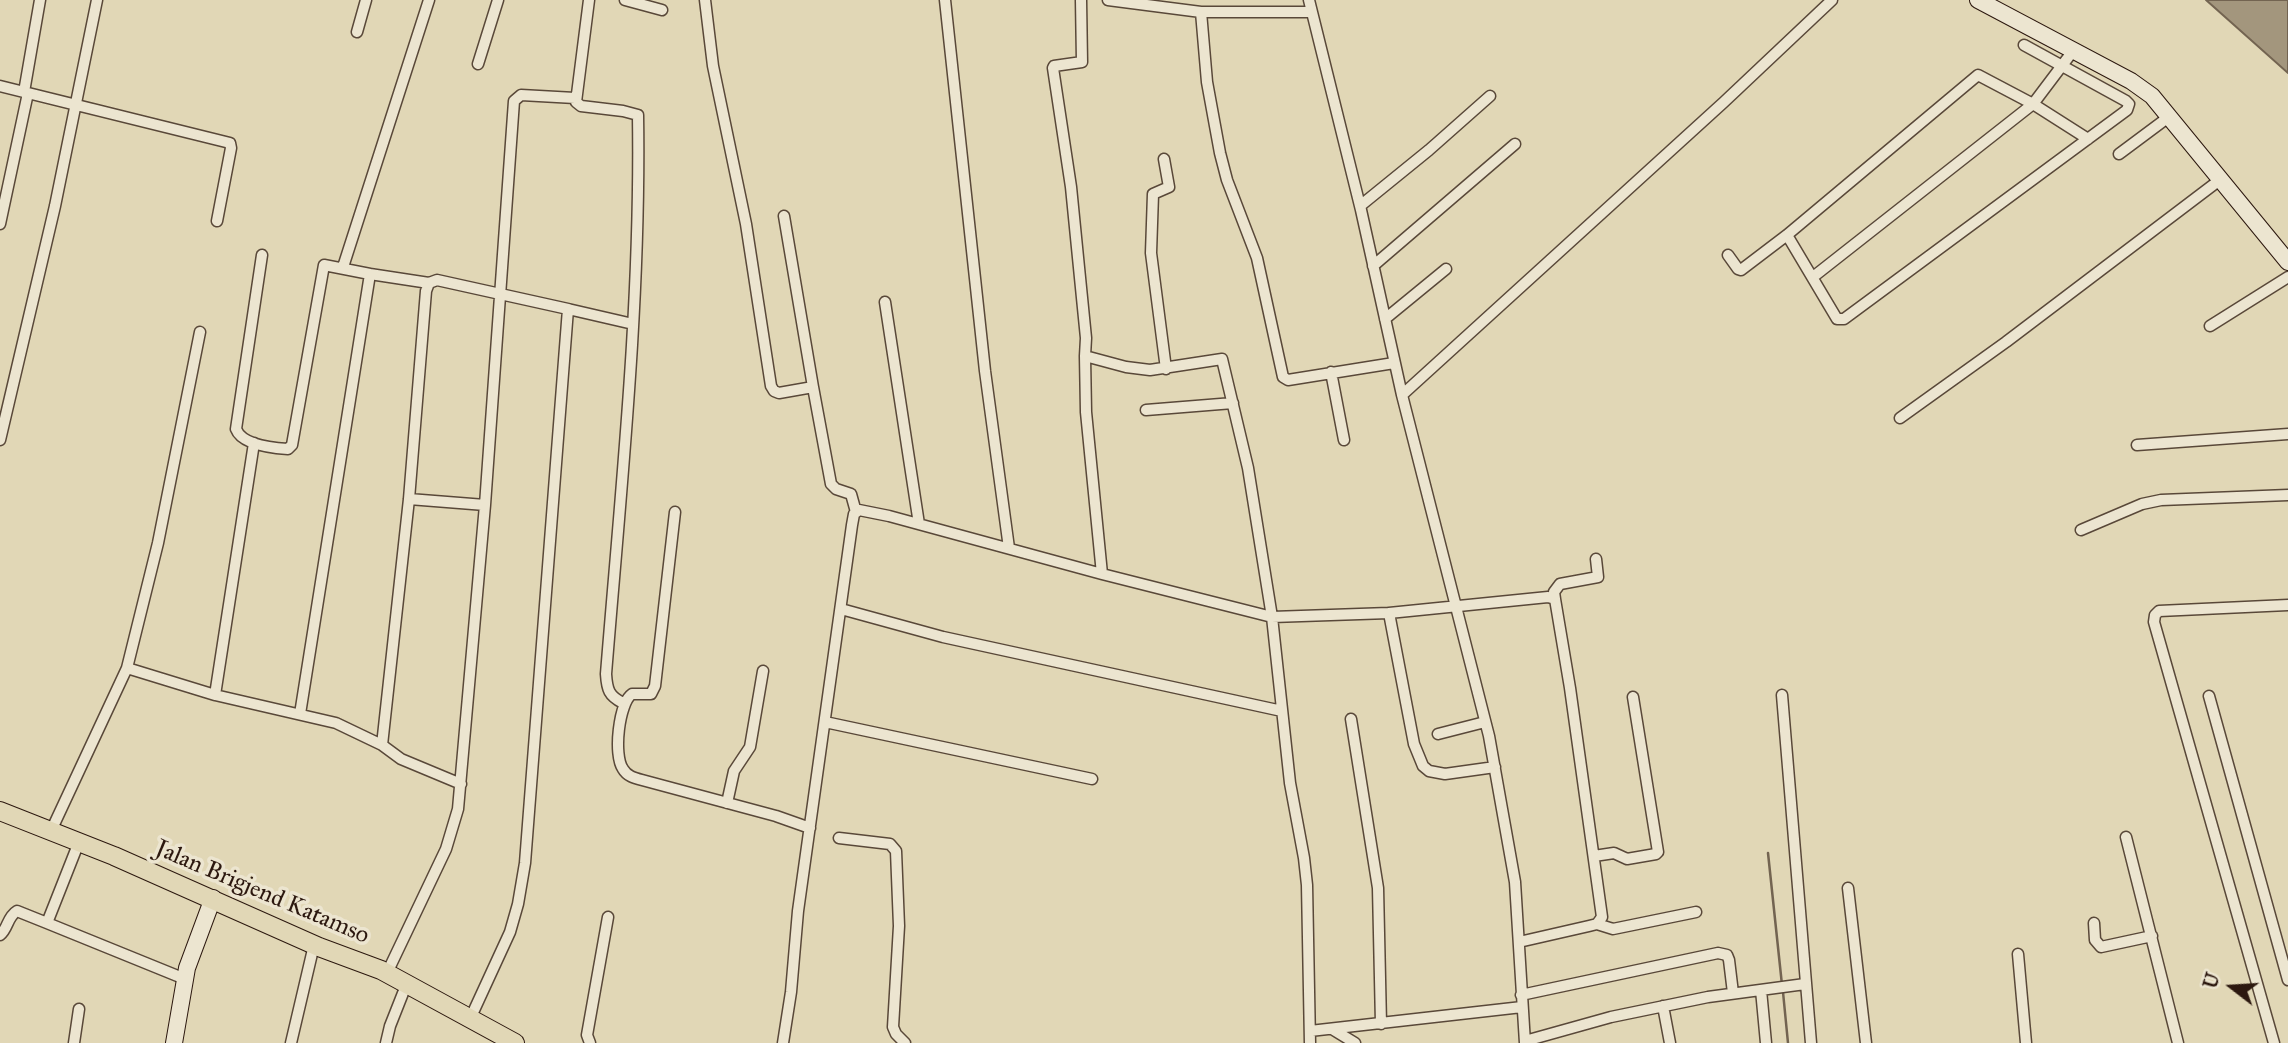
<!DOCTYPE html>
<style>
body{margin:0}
#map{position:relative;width:2288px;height:1043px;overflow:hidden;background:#e1d7b6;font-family:"IM FELL Great Primer",serif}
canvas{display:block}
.north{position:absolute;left:2197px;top:952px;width:70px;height:70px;-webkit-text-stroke:5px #ece5d0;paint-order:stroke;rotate:287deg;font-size:19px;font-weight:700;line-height:28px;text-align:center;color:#2c180f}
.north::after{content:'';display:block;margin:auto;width:24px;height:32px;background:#2c180f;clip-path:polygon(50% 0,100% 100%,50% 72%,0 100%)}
</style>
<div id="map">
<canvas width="2288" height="1043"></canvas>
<div class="north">U</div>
</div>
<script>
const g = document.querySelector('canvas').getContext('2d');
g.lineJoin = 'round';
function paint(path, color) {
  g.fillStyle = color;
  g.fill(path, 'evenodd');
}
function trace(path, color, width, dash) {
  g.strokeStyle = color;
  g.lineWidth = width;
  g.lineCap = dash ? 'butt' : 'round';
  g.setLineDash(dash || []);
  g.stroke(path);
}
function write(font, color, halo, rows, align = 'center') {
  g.font = font + ' "IM FELL Great Primer",serif';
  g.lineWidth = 7;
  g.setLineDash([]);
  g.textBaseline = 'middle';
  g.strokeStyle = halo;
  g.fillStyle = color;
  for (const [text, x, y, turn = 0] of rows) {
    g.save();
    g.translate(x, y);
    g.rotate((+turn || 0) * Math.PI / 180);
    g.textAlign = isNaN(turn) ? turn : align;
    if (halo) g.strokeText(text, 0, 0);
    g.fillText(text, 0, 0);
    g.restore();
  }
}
const water = new Path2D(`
 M 2206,0 L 2288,0 L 2288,73 Z`);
const stream = new Path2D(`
 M 1768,853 L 1782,985
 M 1783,992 L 1788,1043`);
const street = new Path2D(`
 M 589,0 L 576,102 L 581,106 L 623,111 L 638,115 C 641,302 621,488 606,674 C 607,690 609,696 623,703
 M 625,0 L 662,10
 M 705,0 L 713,66 L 746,224 L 771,386 L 774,391 L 779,393 L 813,387 L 831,484 L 836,489 L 851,494 L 856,512
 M 945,0 L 985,371 L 1009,548
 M 1081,0 L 1082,62 L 1054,66 L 1053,68 L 1071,187 L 1086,338 L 1085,356
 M 1108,0 L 1201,12 L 1311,12
 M 1309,0 L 1361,210 L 1402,395 L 1489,736 L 1515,882 L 1525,1043
 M 1201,12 L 1207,82 L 1220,153 L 1227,180 L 1257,258 L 1283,377 L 1288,380 L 1394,363
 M 357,32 L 366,0
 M 478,64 L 498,0
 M 0,86 L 230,143 L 231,148 L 217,221
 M 24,92 L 40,0
 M 2119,154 L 2170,116
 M 1164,159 L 1169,187 L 1153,194 L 1151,253 L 1166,369
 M 1360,206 L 1429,150 L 1490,96
 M 784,216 L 813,387
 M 0,224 L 28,93
 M 1787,235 L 1837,319 L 1844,319 L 2127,110 L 2129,104 L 2126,101 L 2024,45
 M 262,255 L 236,429 C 242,445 272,448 288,449 L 292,445 L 324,265 L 370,274 L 300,714
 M 1728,255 L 1738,269 L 1741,270 L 1787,235 L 1978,75 L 2033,104 L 2088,139
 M 1373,266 L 1515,144
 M 343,267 L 429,0
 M 370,274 L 429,283
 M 1813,277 L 2033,104 L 2073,51
 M 885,302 L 919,524
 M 568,309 L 633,324
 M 1385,319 L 1446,269
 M 2210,326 L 2288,277
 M 1331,372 L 1344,440
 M 1402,395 L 1724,102 L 1832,0
 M 1146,410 L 1233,403
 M 1900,418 L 2006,342 L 2221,179
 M 0,440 L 55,206 L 97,0
 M 2137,445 L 2288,434
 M 409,499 L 485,505
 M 675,512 L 655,686 L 651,694 L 632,694 C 619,703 613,755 623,769 C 627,776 634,778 642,780 L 776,816 L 810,828
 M 2081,530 L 2142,504 L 2161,500 L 2288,495
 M 1102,574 L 1086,412 L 1085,356 L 1126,367 L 1150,370 L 1222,359 L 1248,468 L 1272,617 L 1290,783 L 1304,858 L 1307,885 L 1310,1043
 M 1555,599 L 1554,592 L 1560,584 L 1598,577 L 1596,559
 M 841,609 L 943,637 L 1282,711
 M 1389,613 L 1414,744 L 1423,766 L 1429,771 L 1445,774 L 1495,767
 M 127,668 L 158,543 L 200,332
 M 215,695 L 254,443
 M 1782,695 L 1811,1043
 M 2209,696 L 2288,980
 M 1351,719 L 1378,888 L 1381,1024
 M 825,722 L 1092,779
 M 1438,734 L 1485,722
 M 461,784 L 401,759 L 382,745 L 409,499 L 426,291 L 429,283 L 437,280 L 568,309 L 525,863 L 518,904 L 510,932 L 470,1019
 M 727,803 L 734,771 L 750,747 L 763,671
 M 51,831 L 127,668 L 215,695 L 336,723 L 382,745
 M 2126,837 L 2178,1043
 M 839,838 L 890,844 L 896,851 L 899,926 L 893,1027 L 896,1034 L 905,1043
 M 1594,856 L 1614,853 L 1627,859 L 1656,854 L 1658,852 L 1633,697
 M 1848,888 L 1866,1043
 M 47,923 L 185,979
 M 2094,923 L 2095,940 L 2101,947 L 2152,936
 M 1597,924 L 1613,929 L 1696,912
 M 0,935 C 8,929 7,917 17,911 L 47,923 L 79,842
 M 2018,954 L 2026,1043
 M 387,973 L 446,849 L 458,809 L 485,505 L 514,101 L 521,95 L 575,98
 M 1761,990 L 1766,1043
 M 1521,995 L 1718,953 L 1727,955 L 1729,960 L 1733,993
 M 1663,1006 L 1670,1043
 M 1332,1029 L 1355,1043
 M 1310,1031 L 1522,1007
 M 1525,1041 L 1611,1017 L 1708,997 L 1805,984
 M 74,1043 L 79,1009
 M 291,1043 L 314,945
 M 386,1043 L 390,1026 L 407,983
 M 590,1043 L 587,1035 L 608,917
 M 783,1043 L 791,992 L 798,911 L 852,525 L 854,514 L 859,510 L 889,516 L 1102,574 L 1272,617 L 1389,613 L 1548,597 L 1555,599 L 1570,688 L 1602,917 L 1597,924 L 1589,926 L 1519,942
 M 2274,1043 L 2154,622 L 2155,615 L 2159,611 L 2288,605`);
const secondary = new Path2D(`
 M 1978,0 L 2131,81 L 2152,96 L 2288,262
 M 174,1043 L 187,968 L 213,898`);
const primary = new Path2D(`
 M 0,811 L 114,856 L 319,947 L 381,970 L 515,1043`);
const streetNames = [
 ["Jalan Brigjend Katamso",262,893,23]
];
paint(water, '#a3967d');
trace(water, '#736451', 2);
trace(stream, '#736451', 2.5);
trace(street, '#594839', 13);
trace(secondary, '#2c180f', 18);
trace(primary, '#2c180f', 20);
trace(street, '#ece5d0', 10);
trace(secondary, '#ece5d0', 16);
trace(primary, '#e1d7b6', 18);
write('24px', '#2c180f', '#ece5d0', streetNames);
</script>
